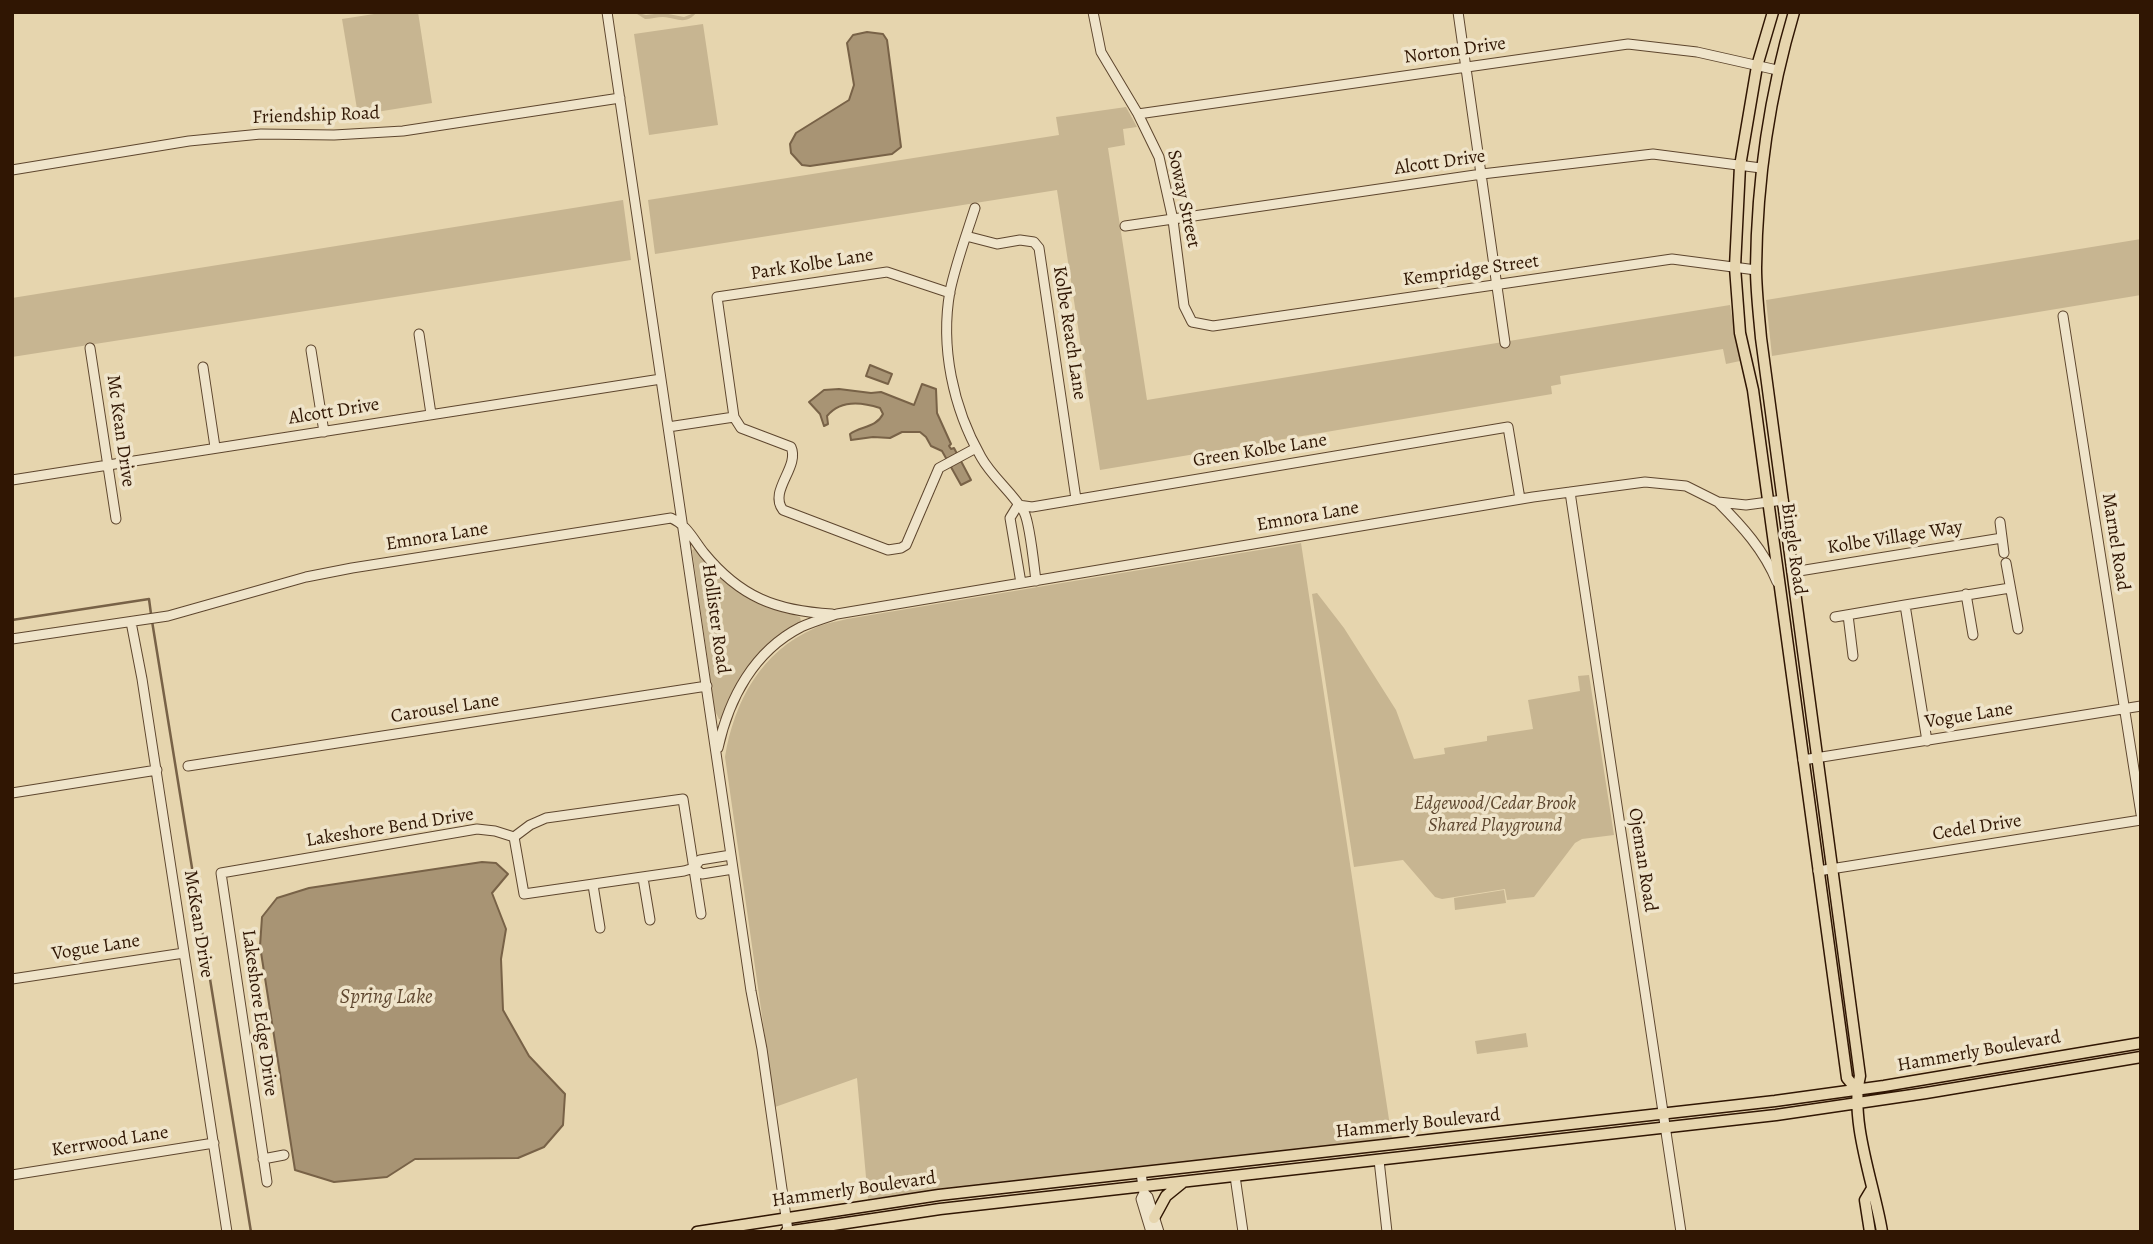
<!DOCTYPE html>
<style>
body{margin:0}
#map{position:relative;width:2153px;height:1244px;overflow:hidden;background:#e6d5ae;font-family:Alegreya,serif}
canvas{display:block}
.frame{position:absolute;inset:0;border:14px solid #301603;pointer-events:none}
</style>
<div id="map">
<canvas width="2153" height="1244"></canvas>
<div class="frame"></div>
</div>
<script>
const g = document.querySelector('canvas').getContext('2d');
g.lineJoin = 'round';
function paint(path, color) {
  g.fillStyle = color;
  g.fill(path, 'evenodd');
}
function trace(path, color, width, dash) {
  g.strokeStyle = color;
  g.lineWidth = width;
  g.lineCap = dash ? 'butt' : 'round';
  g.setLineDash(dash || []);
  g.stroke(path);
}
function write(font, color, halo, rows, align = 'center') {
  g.font = font + ' Alegreya,serif';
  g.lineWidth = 7;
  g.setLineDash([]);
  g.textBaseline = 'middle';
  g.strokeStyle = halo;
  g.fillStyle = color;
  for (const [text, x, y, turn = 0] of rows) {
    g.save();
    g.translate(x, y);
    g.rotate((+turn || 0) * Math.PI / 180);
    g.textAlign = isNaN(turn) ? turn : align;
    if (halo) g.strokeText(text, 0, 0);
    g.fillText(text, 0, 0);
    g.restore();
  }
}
const green = new Path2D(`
 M 387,12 L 418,12 L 432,103 L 358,115 L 342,19 Z
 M 634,12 L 646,15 L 663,13 L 684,17 L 697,12 C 685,26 678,18 663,17 C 657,17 651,19 645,19 Z
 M 703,24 L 718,125 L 649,135 L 634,34 Z
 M 1126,107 L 1137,127 L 1123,129 L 1125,145 L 1108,148 L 1147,400 L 1730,305 L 1740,361 L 1726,364 L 1723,349 L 1560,376 L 1561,384 L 1551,386 L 1552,394 L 1100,470 L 1057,190 L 655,254 L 648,200 L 1059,135 L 1056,117 Z
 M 623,200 L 631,260 L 12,357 L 12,298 Z
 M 2141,239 L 2141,295 L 1772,356 L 1766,300 Z
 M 1301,543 L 1392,1139 L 868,1199 L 857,1078 L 775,1107 L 725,757 C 734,702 761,651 815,628 C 825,623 836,622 847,619 Z
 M 696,548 C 728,588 750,603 800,617 L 801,621 L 777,640 L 722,719 L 719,719 L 715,711 L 692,550 Z
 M 1317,593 L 1344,628 L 1396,710 L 1414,759 L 1445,754 L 1444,748 L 1487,741 L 1487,736 L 1533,729 L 1528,700 L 1580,691 L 1578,676 L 1589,675 L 1614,835 L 1582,839 L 1575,843 L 1534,897 L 1507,900 L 1505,889 L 1442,899 L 1435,897 L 1403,860 L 1354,867 L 1312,594 Z
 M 1504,890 L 1506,903 L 1455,910 L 1454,898 Z
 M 1526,1033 L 1528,1047 L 1477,1054 L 1475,1041 Z`);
const water = new Path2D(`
 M 867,32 L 883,34 L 887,40 L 901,147 L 892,154 L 810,166 L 802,165 L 791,153 L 790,144 L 796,133 L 849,100 L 854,85 L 847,43 L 853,35 Z
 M 870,365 L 892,374 L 888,384 L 866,376 Z
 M 922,384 L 936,389 L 937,413 L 951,444 L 949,446 L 951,449 L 954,448 L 971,480 L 961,485 L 942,451 L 931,446 L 926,437 L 920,432 L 902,432 L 890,438 L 873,437 L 851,440 L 850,434 C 861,426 876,428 883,414 L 880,408 C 862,402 840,400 827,416 L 828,424 L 824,426 L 820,414 L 809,402 L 824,390 L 839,389 L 871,393 L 881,392 L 914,405 Z
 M 482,862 L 496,863 L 508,874 L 492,893 L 506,929 L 501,959 L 503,1010 L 529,1056 L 565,1094 L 563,1125 L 544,1147 L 518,1158 L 415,1159 L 387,1177 L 334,1182 L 295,1170 L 260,946 L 262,917 L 277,898 L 309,888 Z`);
const stream = new Path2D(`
 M 12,620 L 149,599 L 151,614
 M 152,621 L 251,1232`);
const minor = new Path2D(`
 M 607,12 L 751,991 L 762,1049 L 788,1231
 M 1093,12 L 1101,52 L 1138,114 L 1159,157 L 1173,220 L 1184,306 L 1192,322 L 1213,326 L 1672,259 L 1756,270
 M 1458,12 L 1505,343
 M 1138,114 L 1628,44 L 1697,52 L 1777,70
 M 12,170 L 189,141 L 261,134 L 334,135 L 403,131 L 620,98
 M 975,208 C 966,236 956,263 950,291 C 940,347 953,408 981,457 C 992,477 1012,492 1024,512 C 1030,523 1034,566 1036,581
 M 1125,226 L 1482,174 L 1653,154 L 1761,168
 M 966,236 L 997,244 L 1020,240 L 1034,242 L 1039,248 L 1076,499
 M 2063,316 L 2141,814
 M 419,334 L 431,414
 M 90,348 L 116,519
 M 311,350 L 324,432
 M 203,367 L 215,447
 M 734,417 L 717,297 L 887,272 L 950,293
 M 668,427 L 734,417 L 741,428 L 791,447 C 800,467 768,491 783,510 L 888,550 L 901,548 L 906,545 L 939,468 L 976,448
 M 12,480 L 661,379
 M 1570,492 L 1681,1232
 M 1718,502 C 1742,526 1764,550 1777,582
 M 1018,505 L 1032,507 L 1508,427 L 1520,499
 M 1018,505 L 1010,518 L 1021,583
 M 2000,522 L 2004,553
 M 2006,563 L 2018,629
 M 1793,572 L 2002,538
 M 1966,594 L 1973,635
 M 1848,615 L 1853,656
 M 1835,617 L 1905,605
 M 131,622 L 142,679 L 227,1232
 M 12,639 L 168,616 L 306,577 L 352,568 L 671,518 C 687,525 693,539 704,553 C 740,597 776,611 832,614
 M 1927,741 L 1905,605 L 2010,588
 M 718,748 C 729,698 754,651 801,627 C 812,622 825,618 837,614 L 1533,497 L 1645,482 L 1686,486 L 1718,502 L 1746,505 L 1783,500
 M 1803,760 L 2141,706
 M 188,766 L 707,686
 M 12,793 L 157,770
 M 514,837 L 524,894 L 684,871 L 694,868 L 700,860 L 731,855
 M 694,868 L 702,874 L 733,869
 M 1818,871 L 2141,820
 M 643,878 L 650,920
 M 593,885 L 600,928
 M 12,979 L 184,953
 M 263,1159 L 284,1155
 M 1379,1160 L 1387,1232
 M 1141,1173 L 1144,1193 L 1141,1199 L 1151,1232
 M 12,1175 L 214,1143
 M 1235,1176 L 1243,1232
 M 267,1182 L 221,873 L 477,829 L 495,831 L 514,837 L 530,825 L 546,818 L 683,799 L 701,914
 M 1144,1193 L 1148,1197 L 1159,1232`);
const major = new Path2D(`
 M 1773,12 L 1757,66 L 1740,166 L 1735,267 L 1740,333 L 1753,390 L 1847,1078 L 1857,1090
 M 1794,12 C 1769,96 1757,180 1756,268 C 1756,291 1759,315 1761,338 L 1860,1076 C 1849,1121 1875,1187 1882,1232
 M 1154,1218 L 1166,1196 L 1182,1183
 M 697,1232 L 939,1195 L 1775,1101 L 1884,1086 L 2141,1043
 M 786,1232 L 940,1209 L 1776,1115 L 1926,1093 L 2141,1057
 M 1870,1232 L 1865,1200 L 1871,1190`);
const streetNames = [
 ["Norton Drive",1455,51,-8],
 ["Friendship Road",316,116,-2],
 ["Alcott Drive",1440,163,-8],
 ["Soway Street",1183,199,78],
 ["Park Kolbe Lane",812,265,-9],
 ["Kempridge Street",1471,271,-8],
 ["Kolbe Reach Lane",1069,333,81],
 ["Alcott Drive",334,412,-9],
 ["Mc Kean Drive",120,431,82],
 ["Green Kolbe Lane",1260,451,-9],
 ["Emnora Lane",1308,517,-10],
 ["Emnora Lane",437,537,-9],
 ["Kolbe Village Way",1895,538,-9],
 ["Marnel Road",2115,542,81],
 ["Bingle Road",1793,549,82],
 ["Hollister Road",715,619,82],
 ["Carousel Lane",445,709,-9],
 ["Vogue Lane",1969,716,-9],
 ["Lakeshore Bend Drive",390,828,-9],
 ["Cedel Drive",1977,828,-9],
 ["Ojeman Road",1642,860,81],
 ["McKean Drive",198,924,81],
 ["Vogue Lane",96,948,-9],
 ["Lakeshore Edge Drive",259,1013,82],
 ["Hammerly Boulevard",1979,1052,-10],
 ["Hammerly Boulevard",1418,1124,-6],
 ["Kerrwood Lane",110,1142,-9],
 ["Hammerly Boulevard",854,1190,-8]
];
const parkNames = [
 ["Edgewood/Cedar Brook",1495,804],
 ["Shared Playground",1495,826]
];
const waterNames = [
 ["Spring Lake",386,998]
];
paint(green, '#c7b591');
paint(water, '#a89474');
trace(water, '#786247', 2);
trace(stream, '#786247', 2.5);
trace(minor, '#5e462e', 11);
trace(major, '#301603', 13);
trace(minor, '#efe4ca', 9);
trace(major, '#e6d5ae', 10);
write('19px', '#301603', '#efe4ca', streetNames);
write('italic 19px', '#5d462e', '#efe4ca', parkNames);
write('italic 21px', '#604830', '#efe4ca', waterNames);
</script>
